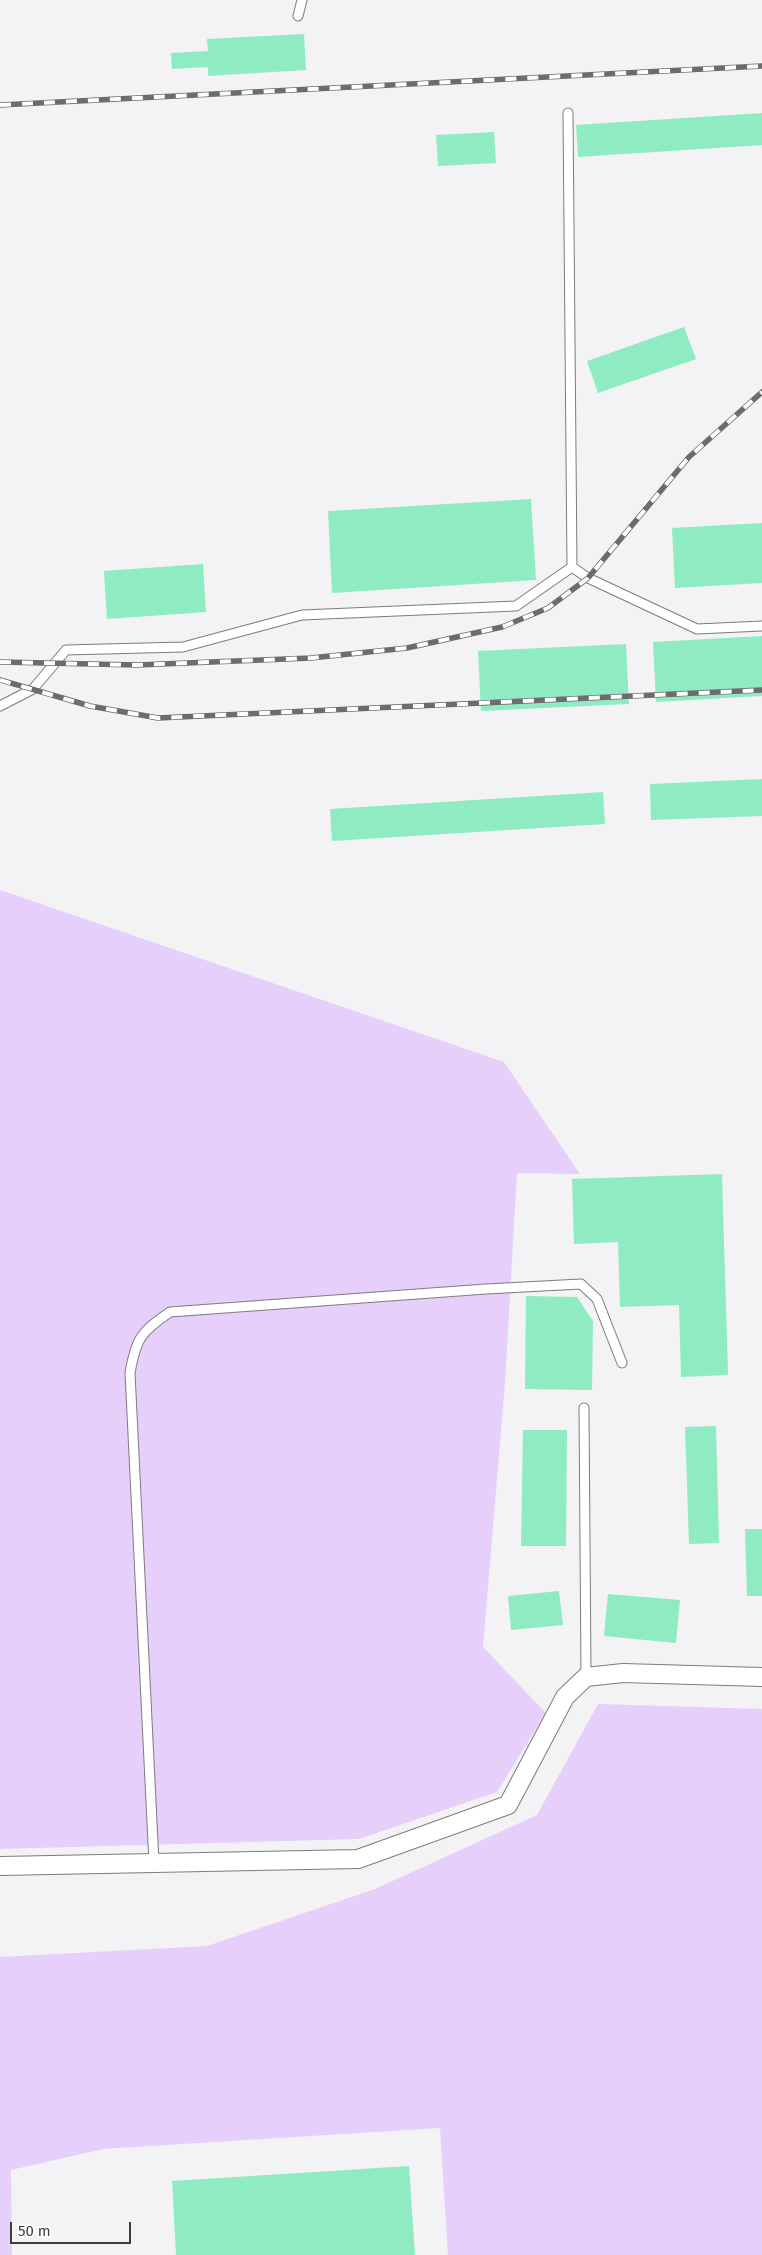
<!DOCTYPE html>
<style>
body{margin:0}
#map{position:relative;width:762px;height:2255px;overflow:hidden;background:#f3f2f5;font-family:"Fira Sans",sans-serif}
canvas{display:block}
.scale{position:absolute;left:10px;top:2222px;width:121px;height:22px;box-sizing:border-box;border:2px solid #3d3d3e;border-top:0;padding-left:6px;font-size:15px;line-height:18px;white-space:nowrap;color:#3d3d3e;-webkit-text-stroke:4px #fff;paint-order:stroke}
</style>
<div id="map">
<canvas width="762" height="2255"></canvas>
<div class="scale">50 m</div>
</div>
<script>
const g = document.querySelector('canvas').getContext('2d');
g.lineJoin = 'round';
function paint(path, color) {
  g.fillStyle = color;
  g.fill(path, 'evenodd');
}
function trace(path, color, width, dash) {
  g.strokeStyle = color;
  g.lineWidth = width;
  g.lineCap = dash ? 'butt' : 'round';
  g.setLineDash(dash || []);
  g.stroke(path);
}
const green = new Path2D(`
 M 0,890 L 504,1062 L 580,1174 L 517,1173 L 505,1383 L 483,1647 L 546,1713 L 497,1792 L 359,1839 L 0,1849 Z
 M 598,1704 L 762,1709 L 762,2255 L 448,2255 L 440,2128 L 103,2149 L 11,2170 L 12,2255 L 0,2255 L 0,1957 L 207,1946 L 375,1889 L 537,1815 Z`);
const building = new Path2D(`
 M 304,34 L 306,70 L 208,76 L 208,67 L 172,69 L 171,53 L 208,51 L 207,39 Z
 M 762,113 L 762,145 L 578,157 L 576,125 Z
 M 494,132 L 496,163 L 438,166 L 436,135 Z
 M 684,327 L 696,359 L 598,393 L 587,361 Z
 M 531,499 L 536,580 L 332,593 L 328,511 Z
 M 762,523 L 762,583 L 675,588 L 672,528 Z
 M 203,564 L 206,612 L 107,619 L 104,571 Z
 M 762,636 L 762,696 L 656,702 L 653,642 Z
 M 626,644 L 629,704 L 481,711 L 478,651 Z
 M 762,779 L 762,816 L 651,820 L 650,784 Z
 M 603,792 L 605,824 L 332,841 L 330,809 Z
 M 722,1174 L 728,1375 L 681,1377 L 679,1305 L 620,1307 L 618,1242 L 574,1244 L 572,1179 Z
 M 526,1296 L 577,1297 L 593,1321 L 592,1390 L 525,1389 Z
 M 716,1426 L 719,1543 L 689,1544 L 685,1427 Z
 M 523,1430 L 567,1430 L 566,1546 L 521,1546 Z
 M 745,1529 L 762,1529 L 762,1596 L 747,1596 Z
 M 559,1591 L 563,1625 L 511,1630 L 508,1596 Z
 M 608,1594 L 680,1600 L 676,1643 L 604,1636 Z
 M 409,2166 L 415,2255 L 176,2255 L 172,2181 Z`);
const lane = new Path2D(`
 M 298,16 L 302,0
 M 572,567 L 588,578 L 697,629 L 762,626
 M 0,706 L 33,689 L 66,650 L 183,647 L 302,615 L 516,606 L 572,567 L 568,113
 M 584,1408 L 586,1677
 M 154,1863 L 130,1373 C 136,1338 141,1332 170,1312 L 486,1289 L 581,1284 L 597,1299 L 622,1363`);
const street = new Path2D(`
 M 0,1866 L 358,1859 L 508,1805 L 565,1697 L 586,1677 L 623,1673 L 762,1677`);
const rail = new Path2D(`
 M 0,105 L 762,66
 M 0,662 L 137,665 L 311,658 L 407,648 L 502,627 L 548,608 L 588,578 L 689,457 L 762,392
 M 0,680 L 90,706 L 158,718 L 762,690`);
paint(green, '#e6d0fb');
paint(building, '#8febc2');
trace(lane, '#7c7b7d', 11);
trace(street, '#7c7b7d', 20);
trace(lane, '#fff', 9);
trace(street, '#fff', 18);
trace(rail, '#6c6c6e', 5.5);
trace(rail, '#fff', 4, [11]);
</script>
